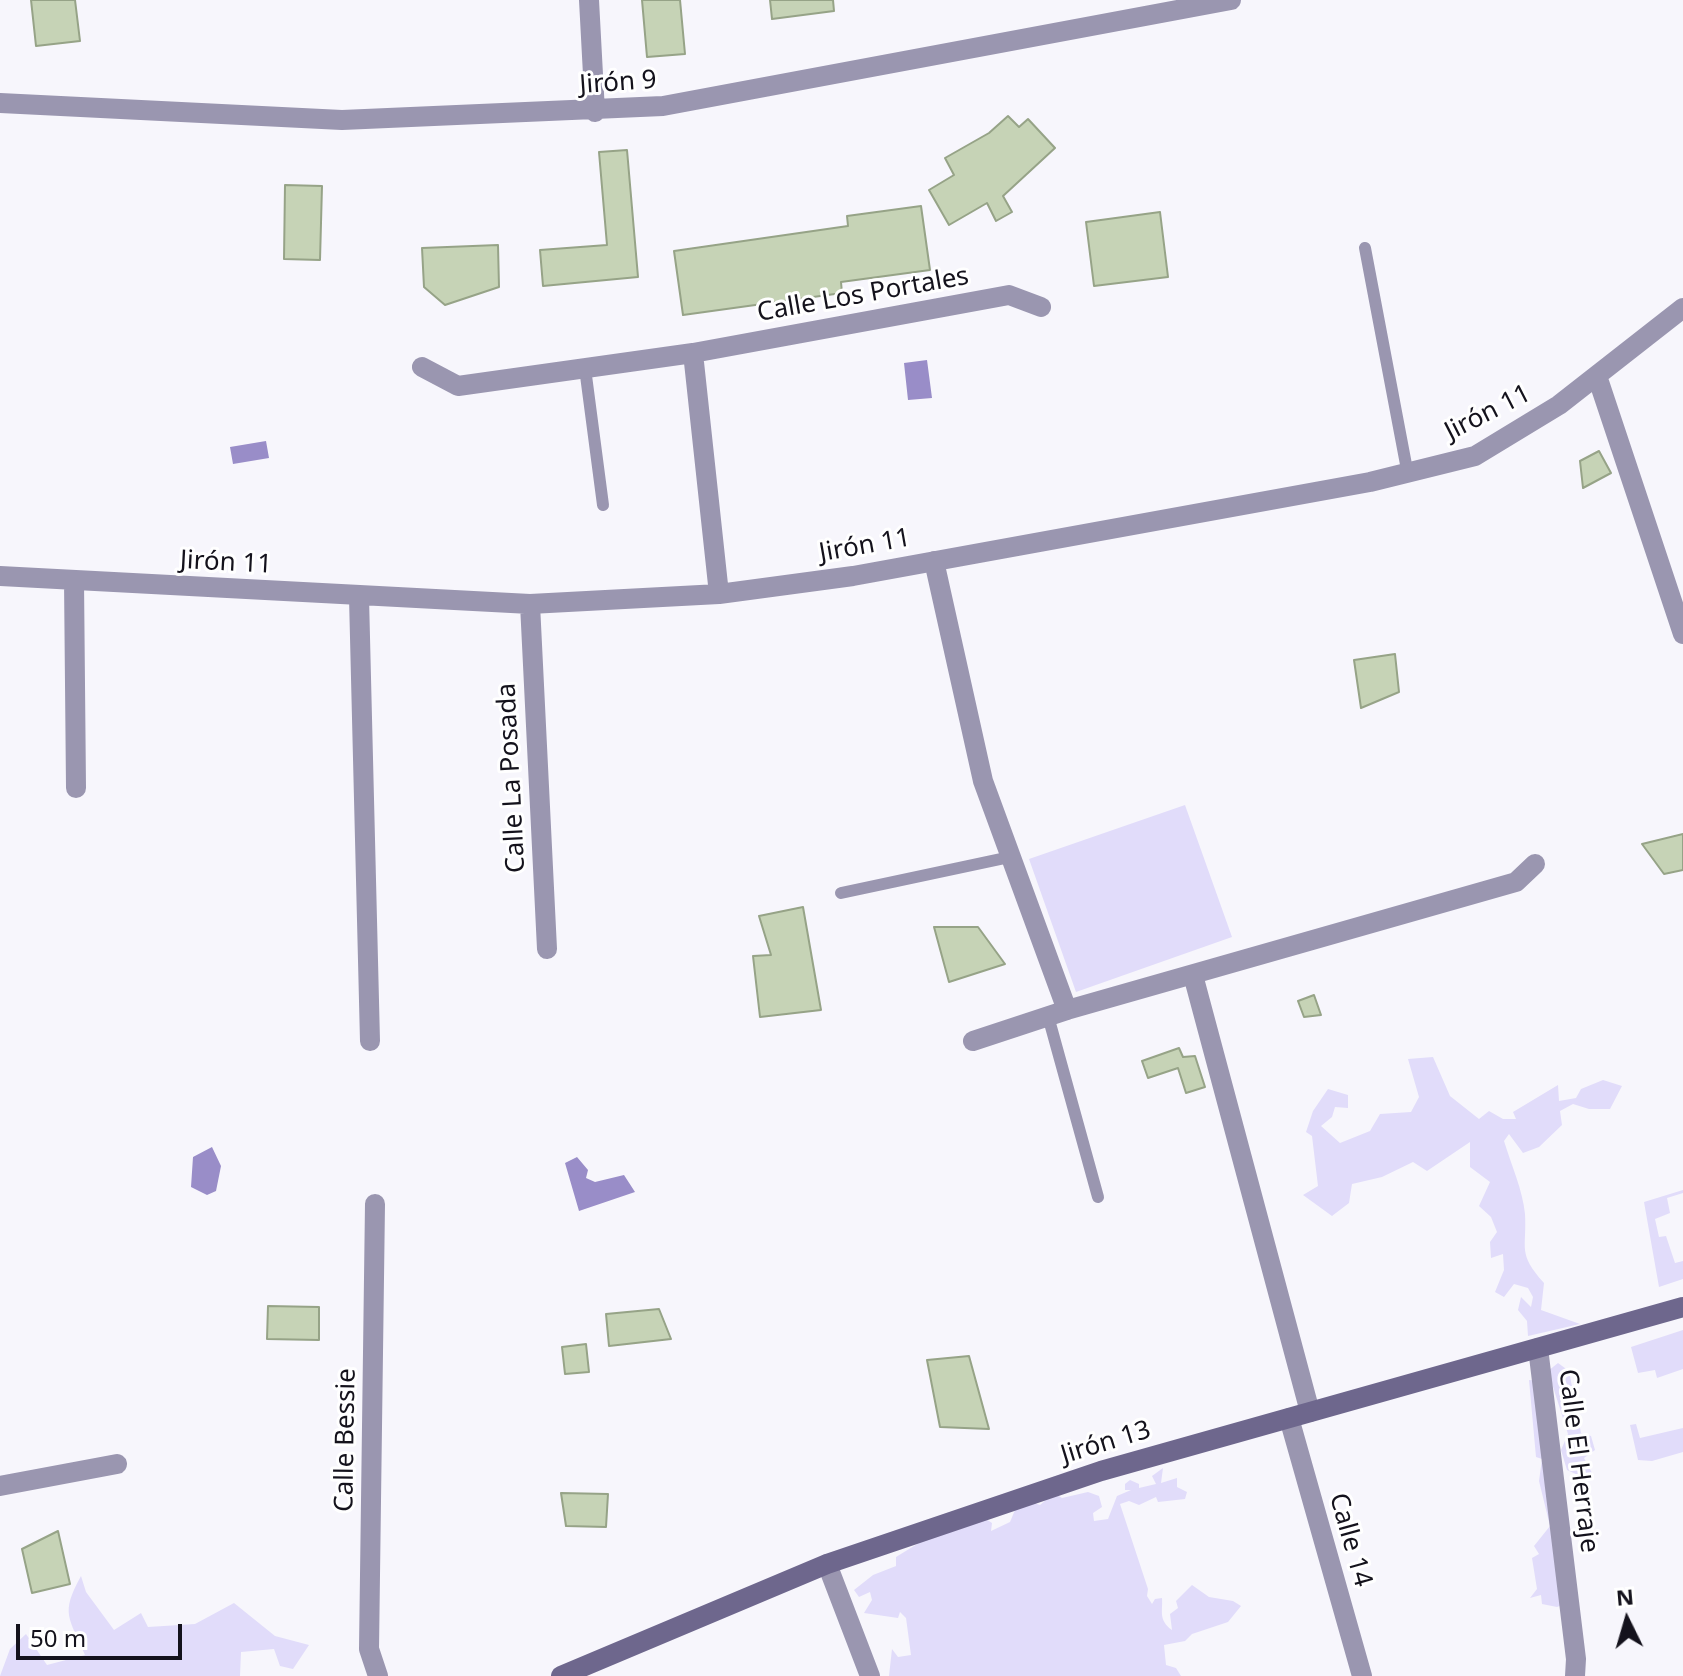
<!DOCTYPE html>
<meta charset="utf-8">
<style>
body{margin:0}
#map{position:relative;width:1683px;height:1676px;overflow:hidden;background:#f7f6fc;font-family:"Noto Sans",sans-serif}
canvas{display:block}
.north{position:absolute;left:1587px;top:1580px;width:80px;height:80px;-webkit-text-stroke:6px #fff;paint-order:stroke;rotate:355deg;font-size:22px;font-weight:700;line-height:32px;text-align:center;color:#14121c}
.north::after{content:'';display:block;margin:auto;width:28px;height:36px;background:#14121c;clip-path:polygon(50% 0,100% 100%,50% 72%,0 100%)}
.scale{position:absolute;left:16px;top:1624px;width:166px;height:36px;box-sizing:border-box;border:4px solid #14121c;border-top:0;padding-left:10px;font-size:24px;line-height:28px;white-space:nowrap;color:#14121c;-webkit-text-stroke:6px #fff;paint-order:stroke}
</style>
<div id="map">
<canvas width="1683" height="1676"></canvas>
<div class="north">N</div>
<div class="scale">50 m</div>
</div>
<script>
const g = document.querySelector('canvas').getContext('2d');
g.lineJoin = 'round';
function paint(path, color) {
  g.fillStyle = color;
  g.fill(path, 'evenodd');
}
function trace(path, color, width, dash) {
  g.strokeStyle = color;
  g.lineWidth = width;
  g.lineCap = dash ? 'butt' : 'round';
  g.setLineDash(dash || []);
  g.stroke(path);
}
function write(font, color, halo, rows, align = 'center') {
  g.font = font + ' "Noto Sans",sans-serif';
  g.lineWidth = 6;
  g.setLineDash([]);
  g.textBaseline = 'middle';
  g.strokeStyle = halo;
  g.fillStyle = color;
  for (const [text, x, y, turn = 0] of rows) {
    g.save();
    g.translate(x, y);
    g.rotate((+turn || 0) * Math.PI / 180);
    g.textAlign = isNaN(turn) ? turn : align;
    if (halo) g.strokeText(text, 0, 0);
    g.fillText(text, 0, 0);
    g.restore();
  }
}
const green = new Path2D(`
 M 1185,805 L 1232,937 L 1076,992 L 1029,859 Z
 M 1433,1057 L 1450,1096 L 1479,1119 L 1489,1111 L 1503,1119 L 1516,1119 L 1513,1112 L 1558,1085 L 1559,1101 L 1576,1098 L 1581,1089 L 1603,1080 L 1622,1086 L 1610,1109 L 1589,1109 L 1573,1104 L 1560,1111 L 1562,1125 L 1539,1147 L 1523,1153 L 1509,1134 L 1504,1141 C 1511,1164 1523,1191 1525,1214 C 1527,1249 1517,1253 1544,1283 L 1541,1310 L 1580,1324 L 1528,1336 L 1527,1321 L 1518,1310 L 1521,1297 L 1531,1307 L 1533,1297 L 1528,1288 L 1514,1284 L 1504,1297 L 1495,1292 L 1504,1270 L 1503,1254 L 1491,1258 L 1490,1242 L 1497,1232 L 1491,1217 L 1479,1206 L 1490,1182 L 1470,1167 L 1470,1142 L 1427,1171 L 1413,1162 L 1382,1177 L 1352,1184 L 1349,1203 L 1332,1216 L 1303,1195 L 1318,1186 L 1312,1136 L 1306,1132 L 1313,1111 L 1328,1089 L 1348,1095 L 1348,1108 L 1335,1107 L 1332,1117 L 1321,1126 L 1340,1143 L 1370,1131 L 1380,1114 L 1411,1112 L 1419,1097 L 1408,1059 Z
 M 1683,1190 L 1683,1193 L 1667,1198 L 1670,1213 L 1655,1219 L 1659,1237 L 1666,1236 L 1675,1263 L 1683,1261 L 1683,1279 L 1659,1287 L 1644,1202 Z
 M 1683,1330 L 1683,1369 L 1657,1378 L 1655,1370 L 1638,1373 L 1631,1347 Z
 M 1558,1363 L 1569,1371 L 1581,1433 L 1591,1436 L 1595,1450 L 1584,1458 L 1592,1473 L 1578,1475 L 1567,1470 L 1561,1450 L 1568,1434 L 1548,1371 Z
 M 1529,1380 L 1539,1381 L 1565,1604 L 1557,1607 L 1542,1604 L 1541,1595 L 1530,1598 L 1537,1589 L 1532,1558 L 1539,1554 L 1534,1546 L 1550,1526 L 1539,1481 L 1542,1459 L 1536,1457 Z
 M 1636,1424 L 1640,1438 L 1683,1428 L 1683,1452 L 1652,1461 L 1638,1460 L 1630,1425 Z
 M 1163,1468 L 1161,1483 L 1177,1478 L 1177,1487 L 1187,1492 L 1185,1499 L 1158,1502 L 1156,1497 L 1139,1505 L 1129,1501 L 1120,1504 L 1148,1589 L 1147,1596 L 1152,1604 L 1155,1599 L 1162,1598 C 1163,1611 1158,1620 1172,1630 L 1170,1614 L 1178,1608 L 1176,1601 L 1192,1585 L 1209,1597 L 1233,1601 L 1241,1606 L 1228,1622 L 1192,1634 L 1185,1641 L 1164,1645 L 1166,1665 L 1176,1668 L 1181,1676 L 889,1676 L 892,1649 L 898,1657 L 911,1655 L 906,1618 L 900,1612 L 898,1618 L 864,1613 L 872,1600 L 870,1592 L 859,1597 L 854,1590 L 873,1575 L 896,1566 L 896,1557 L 927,1538 L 983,1517 L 992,1523 L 991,1531 L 1010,1522 L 1015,1510 L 1029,1501 L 1040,1505 L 1054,1493 L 1062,1498 L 1088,1492 L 1099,1496 L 1102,1507 L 1093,1513 L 1094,1521 L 1108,1519 L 1117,1496 L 1131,1490 L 1125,1490 L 1125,1484 L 1130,1480 L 1139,1484 L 1139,1488 L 1156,1484 L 1152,1476 Z
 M 81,1576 L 86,1592 L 114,1630 L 141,1613 L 148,1627 L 195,1624 L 234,1603 L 275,1636 L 309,1645 L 293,1669 L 280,1666 L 274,1649 L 241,1652 L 240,1676 L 0,1676 L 10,1649 L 26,1634 L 47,1665 L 85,1655 C 69,1617 60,1614 81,1576 Z`);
const water = new Path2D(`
 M 927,360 L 932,398 L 908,400 L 904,363 Z
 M 266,441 L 269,458 L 233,464 L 230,447 Z
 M 212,1147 L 221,1166 L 216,1191 L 207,1195 L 191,1187 L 193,1157 Z
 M 577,1157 L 588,1170 L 586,1178 L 595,1182 L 624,1175 L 635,1192 L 579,1211 L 565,1163 Z`);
const building = new Path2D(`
 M 31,0 L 75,0 L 80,41 L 36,46 Z
 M 642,0 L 680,0 L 685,54 L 647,57 Z
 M 770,0 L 833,0 L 834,11 L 772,19 Z
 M 1008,116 L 1019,127 L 1028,119 L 1055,148 L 1003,196 L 1012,212 L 996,221 L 987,203 L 949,225 L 929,190 L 954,175 L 945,158 L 989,133 Z
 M 627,150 L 638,277 L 543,286 L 540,250 L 607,245 L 599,152 Z
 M 285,185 L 322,186 L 320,260 L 284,259 Z
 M 921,206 L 930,270 L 841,282 L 842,293 L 683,315 L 674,251 L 848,226 L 847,216 Z
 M 1160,212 L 1168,277 L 1094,286 L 1086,222 Z
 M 498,245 L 499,287 L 445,305 L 424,287 L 422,248 Z
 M 1599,451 L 1611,473 L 1583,488 L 1580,461 Z
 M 1395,654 L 1399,692 L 1361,708 L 1354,660 Z
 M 1683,834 L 1683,870 L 1664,874 L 1642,844 Z
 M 803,907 L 821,1010 L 760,1017 L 753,956 L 771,955 L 759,916 Z
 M 934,927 L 978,927 L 1005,964 L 949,982 Z
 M 1314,995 L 1321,1015 L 1304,1017 L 1298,1001 Z
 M 1179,1048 L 1183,1057 L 1195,1056 L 1205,1087 L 1186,1093 L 1178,1068 L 1148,1078 L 1142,1061 Z
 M 268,1306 L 319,1307 L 319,1340 L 267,1339 Z
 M 659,1309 L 671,1339 L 609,1346 L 606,1314 Z
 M 586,1344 L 589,1372 L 565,1374 L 562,1347 Z
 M 969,1356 L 989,1429 L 940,1427 L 927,1360 Z
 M 561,1493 L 608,1494 L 606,1527 L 566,1526 Z
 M 58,1531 L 70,1584 L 32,1593 L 22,1549 Z`);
const lane = new Path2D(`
 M 1365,248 L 1408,475
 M 585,368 L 603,505
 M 841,893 L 1010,857
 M 1048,1016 L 1098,1197`);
const street = new Path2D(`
 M 589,0 L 595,112
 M 0,103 L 342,120 L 663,106 L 1231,0
 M 693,353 L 719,594
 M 422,367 L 458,386 L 693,353 L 1009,295 L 1041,307
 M 1597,376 L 1683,634
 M 934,561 L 983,781 L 1067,1010
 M 0,576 L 530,604 L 719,594 L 853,576 L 1370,482 L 1475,456 L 1559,405 L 1683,308
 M 74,580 L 76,788
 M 359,597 L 370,1041
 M 530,604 L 547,949
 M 1193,975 L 1310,1412
 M 973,1041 L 1067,1010 L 1516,882 L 1535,864
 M 375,1204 L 369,1649 L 378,1676
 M 1538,1348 L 1576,1659 L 1575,1676
 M 1289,1418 L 1362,1676
 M 0,1486 L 117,1464
 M 827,1564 L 870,1676`);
const secondary = new Path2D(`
 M 561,1676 L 827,1564 L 1101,1471 L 1683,1307`);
const streetNames = [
 ["Jirón 9",618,83,-4],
 ["Calle Los Portales",863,295,-10],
 ["Jirón 11",1488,413,-27],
 ["Jirón 11",865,546,-10],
 ["Jirón 11",226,563,3],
 ["Calle La Posada",512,778,-93],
 ["Calle Bessie",346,1440,-89],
 ["Jirón 13",1106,1443,-17],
 ["Calle El Herraje",1578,1461,83],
 ["Calle 14",1350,1540,74]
];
paint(green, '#e1dcfa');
paint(water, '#998dc8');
paint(building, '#c6d3b6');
trace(building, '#96a387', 2);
trace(lane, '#9a96b0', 12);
trace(street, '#9a96b0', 20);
trace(secondary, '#6e678d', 20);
write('26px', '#14121c', '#fff', streetNames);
</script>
